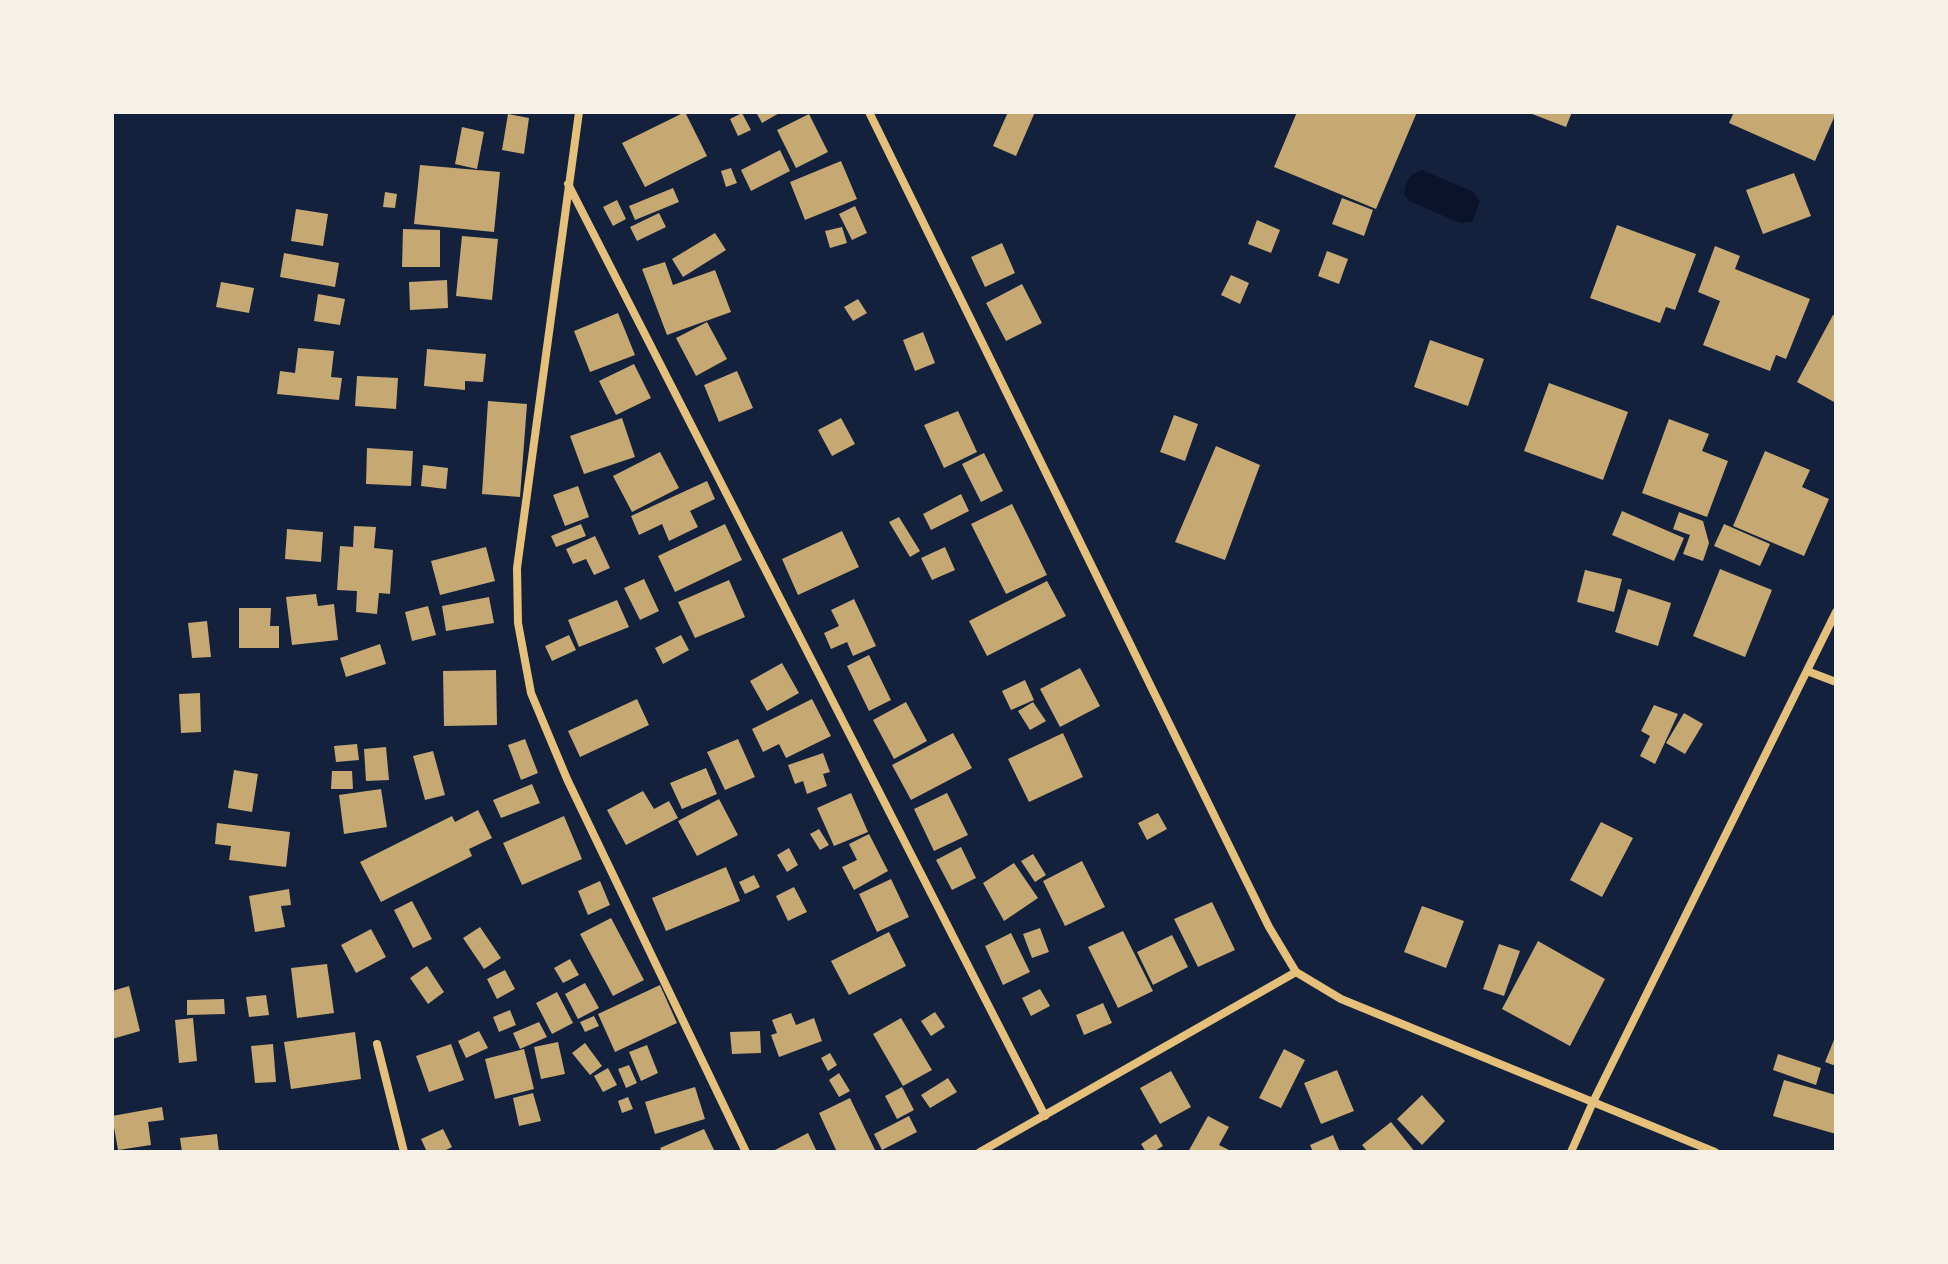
<!DOCTYPE html>
<style>
body{margin:0}
#map{position:relative;width:1948px;height:1264px;overflow:hidden;background:#14213d;font-family:Rubik,sans-serif}
canvas{display:block}
.frame{position:absolute;inset:0;border:114px solid #f6f1e7;pointer-events:none}
</style>
<div id="map">
<canvas width="1948" height="1264"></canvas>
<div class="frame"></div>
</div>
<script>
const g = document.querySelector('canvas').getContext('2d');
g.lineJoin = 'round';
function paint(path, color) {
  g.fillStyle = color;
  g.fill(path, 'evenodd');
}
function trace(path, color, width, dash) {
  g.strokeStyle = color;
  g.lineWidth = width;
  g.lineCap = dash ? 'butt' : 'round';
  g.setLineDash(dash || []);
  g.stroke(path);
}
const water = new Path2D(`
 M 1422,170 L 1474,192 L 1480,202 L 1472,222 L 1460,223 L 1409,201 L 1404,194 C 1406,180 1409,175 1422,170 Z`);
const building = new Path2D(`
 M 685,112 L 707,156 L 645,187 L 622,143 Z
 M 756,112 L 781,112 L 762,123 Z
 M 1008,112 L 1035,112 L 1016,156 L 993,146 Z
 M 1297,112 L 1417,112 L 1376,209 L 1274,167 Z
 M 1527,112 L 1572,112 L 1566,127 Z
 M 1734,112 L 1836,112 L 1836,113 L 1815,161 L 1729,123 Z
 M 742,113 L 751,130 L 738,136 L 730,119 Z
 M 508,114 L 529,118 L 524,154 L 502,150 Z
 M 809,114 L 828,152 L 796,168 L 777,130 Z
 M 462,127 L 484,132 L 477,169 L 455,164 Z
 M 780,150 L 790,171 L 751,191 L 741,170 Z
 M 841,161 L 857,199 L 805,220 L 790,182 Z
 M 420,165 L 500,172 L 494,232 L 414,224 Z
 M 731,168 L 737,183 L 726,187 L 721,171 Z
 M 1794,173 L 1811,216 L 1763,234 L 1746,190 Z
 M 673,188 L 679,202 L 635,220 L 629,206 Z
 M 385,192 L 397,194 L 395,208 L 383,207 Z
 M 1342,198 L 1373,210 L 1364,236 L 1332,224 Z
 M 617,200 L 626,219 L 613,226 L 603,207 Z
 M 855,206 L 867,233 L 852,240 L 839,214 Z
 M 296,209 L 328,214 L 323,246 L 291,241 Z
 M 659,213 L 666,227 L 637,241 L 630,227 Z
 M 1257,220 L 1280,230 L 1271,253 L 1248,244 Z
 M 1617,225 L 1696,254 L 1675,310 L 1666,307 L 1660,323 L 1590,298 Z
 M 842,227 L 847,243 L 830,248 L 825,231 Z
 M 403,229 L 440,230 L 440,267 L 402,267 Z
 M 715,233 L 726,250 L 683,277 L 672,259 Z
 M 462,236 L 498,239 L 492,300 L 456,296 Z
 M 1002,243 L 1015,273 L 985,287 L 971,257 Z
 M 1715,246 L 1740,256 L 1735,269 L 1810,299 L 1786,359 L 1776,355 L 1770,371 L 1703,345 L 1720,301 L 1698,292 Z
 M 1327,251 L 1348,259 L 1339,284 L 1318,276 Z
 M 284,253 L 339,263 L 335,287 L 280,277 Z
 M 665,262 L 673,285 L 715,270 L 731,312 L 667,335 L 642,269 Z
 M 1231,275 L 1249,283 L 1240,304 L 1221,295 Z
 M 447,280 L 448,308 L 410,310 L 409,282 Z
 M 221,282 L 254,288 L 249,313 L 216,307 Z
 M 1022,284 L 1042,323 L 1006,341 L 986,303 Z
 M 318,294 L 345,299 L 340,325 L 314,321 Z
 M 858,299 L 867,313 L 853,321 L 844,307 Z
 M 618,313 L 635,355 L 590,372 L 574,331 Z
 M 1833,315 L 1836,316 L 1836,403 L 1797,382 Z
 M 707,322 L 727,359 L 696,376 L 676,338 Z
 M 923,332 L 935,363 L 915,371 L 903,340 Z
 M 1430,340 L 1484,359 L 1468,406 L 1414,387 Z
 M 298,348 L 334,351 L 331,377 L 342,378 L 339,400 L 277,394 L 280,371 L 295,373 Z
 M 427,349 L 486,354 L 483,382 L 465,381 L 465,390 L 424,386 Z
 M 634,364 L 651,398 L 616,415 L 599,381 Z
 M 737,371 L 753,408 L 719,422 L 704,385 Z
 M 357,376 L 398,378 L 396,409 L 355,406 Z
 M 1549,383 L 1628,412 L 1603,480 L 1524,451 Z
 M 488,401 L 527,404 L 520,497 L 482,494 Z
 M 958,411 L 977,452 L 944,468 L 924,425 Z
 M 1174,415 L 1198,424 L 1185,461 L 1160,452 Z
 M 622,418 L 635,457 L 584,474 L 570,436 Z
 M 841,418 L 855,444 L 832,456 L 818,430 Z
 M 1669,419 L 1709,434 L 1702,451 L 1728,461 L 1707,517 L 1642,493 Z
 M 1216,446 L 1260,465 L 1225,560 L 1175,542 Z
 M 367,448 L 413,451 L 411,486 L 366,484 Z
 M 1765,451 L 1810,470 L 1802,487 L 1829,499 L 1804,556 L 1733,526 Z
 M 660,452 L 679,488 L 632,512 L 613,476 Z
 M 984,453 L 1003,491 L 981,502 L 962,464 Z
 M 423,465 L 448,468 L 446,489 L 421,486 Z
 M 707,481 L 715,499 L 690,511 L 698,527 L 669,541 L 662,524 L 639,535 L 631,516 Z
 M 578,486 L 589,517 L 565,526 L 553,495 Z
 M 961,494 L 969,511 L 931,530 L 923,514 Z
 M 1012,504 L 1047,575 L 1006,594 L 971,524 Z
 M 1622,511 L 1684,538 L 1674,561 L 1612,535 Z
 M 1679,512 L 1703,521 L 1709,543 L 1703,561 L 1683,554 L 1690,535 L 1673,529 Z
 M 899,517 L 920,551 L 910,557 L 889,522 Z
 M 581,524 L 586,536 L 556,547 L 551,536 Z
 M 725,524 L 742,560 L 675,592 L 658,556 Z
 M 1724,524 L 1770,544 L 1760,566 L 1714,546 Z
 M 354,526 L 376,527 L 374,548 L 393,550 L 390,594 L 379,593 L 377,614 L 356,612 L 357,591 L 337,590 L 340,546 L 353,547 Z
 M 287,529 L 323,532 L 321,562 L 285,559 Z
 M 842,531 L 859,567 L 798,595 L 782,559 Z
 M 595,536 L 610,568 L 594,575 L 586,559 L 573,564 L 566,549 Z
 M 486,547 L 495,581 L 440,595 L 431,561 Z
 M 945,547 L 955,570 L 932,580 L 921,558 Z
 M 1720,569 L 1772,590 L 1745,657 L 1693,636 Z
 M 1585,570 L 1622,579 L 1614,612 L 1577,602 Z
 M 644,579 L 659,611 L 640,620 L 624,588 Z
 M 729,580 L 745,617 L 695,638 L 678,602 Z
 M 1047,581 L 1066,616 L 987,656 L 969,621 Z
 M 1628,589 L 1671,603 L 1658,646 L 1615,632 Z
 M 316,594 L 318,606 L 334,604 L 338,640 L 292,645 L 286,597 Z
 M 489,597 L 494,623 L 446,631 L 442,606 Z
 M 854,599 L 876,646 L 853,656 L 847,642 L 831,649 L 824,633 L 839,626 L 831,610 Z
 M 617,600 L 629,627 L 579,647 L 568,620 Z
 M 428,606 L 436,635 L 412,641 L 405,612 Z
 M 239,608 L 271,608 L 270,626 L 279,626 L 279,648 L 239,648 Z
 M 207,621 L 211,657 L 192,658 L 188,623 Z
 M 569,635 L 576,650 L 552,661 L 545,646 Z
 M 681,635 L 689,650 L 663,664 L 655,648 Z
 M 380,644 L 386,664 L 346,677 L 340,658 Z
 M 869,655 L 891,700 L 869,711 L 847,666 Z
 M 782,663 L 799,693 L 767,711 L 750,681 Z
 M 1080,668 L 1100,706 L 1060,727 L 1040,689 Z
 M 496,670 L 497,725 L 444,726 L 443,671 Z
 M 1025,680 L 1034,700 L 1011,710 L 1002,691 Z
 M 200,693 L 201,732 L 181,733 L 179,694 Z
 M 637,699 L 649,725 L 580,757 L 568,731 Z
 M 812,699 L 831,736 L 786,758 L 779,744 L 763,752 L 752,729 Z
 M 906,702 L 927,741 L 894,759 L 873,720 Z
 M 1033,702 L 1046,721 L 1030,730 L 1018,711 Z
 M 1654,705 L 1678,714 L 1655,764 L 1640,756 L 1650,736 L 1641,731 Z
 M 1684,713 L 1703,724 L 1685,754 L 1666,743 Z
 M 953,733 L 972,768 L 911,800 L 892,765 Z
 M 1063,733 L 1083,777 L 1029,802 L 1008,759 Z
 M 525,739 L 538,773 L 521,780 L 508,745 Z
 M 738,739 L 755,777 L 725,790 L 707,752 Z
 M 357,744 L 359,760 L 336,762 L 334,746 Z
 M 386,747 L 389,780 L 366,781 L 364,749 Z
 M 433,751 L 445,795 L 425,800 L 413,756 Z
 M 823,753 L 830,772 L 823,774 L 827,786 L 807,794 L 803,781 L 795,784 L 788,765 Z
 M 706,768 L 717,794 L 682,809 L 670,783 Z
 M 234,770 L 258,774 L 252,812 L 228,808 Z
 M 332,771 L 352,771 L 353,789 L 331,789 Z
 M 532,784 L 540,803 L 501,818 L 493,800 Z
 M 381,789 L 387,827 L 344,834 L 339,795 Z
 M 643,791 L 654,809 L 669,801 L 678,818 L 626,845 L 607,810 Z
 M 851,793 L 868,832 L 834,846 L 817,808 Z
 M 947,793 L 968,835 L 934,851 L 914,809 Z
 M 719,799 L 738,835 L 697,856 L 678,821 Z
 M 478,810 L 492,838 L 469,849 L 472,856 L 381,902 L 360,862 L 452,816 L 455,822 Z
 M 1158,813 L 1167,829 L 1147,840 L 1138,823 Z
 M 564,816 L 582,859 L 522,885 L 503,843 Z
 M 1601,822 L 1633,838 L 1602,897 L 1570,880 Z
 M 217,823 L 290,832 L 286,867 L 229,860 L 231,846 L 215,844 Z
 M 819,829 L 829,845 L 820,850 L 810,834 Z
 M 869,834 L 888,871 L 854,890 L 842,867 L 857,860 L 849,844 Z
 M 961,847 L 976,878 L 952,890 L 936,860 Z
 M 789,848 L 798,865 L 787,872 L 777,855 Z
 M 1033,854 L 1046,875 L 1035,882 L 1021,861 Z
 M 1082,861 L 1105,907 L 1065,926 L 1043,881 Z
 M 1014,863 L 1038,898 L 1004,921 L 983,883 Z
 M 726,867 L 740,901 L 666,931 L 652,898 Z
 M 754,875 L 760,887 L 745,894 L 739,882 Z
 M 891,879 L 909,917 L 877,932 L 859,894 Z
 M 600,881 L 610,905 L 588,915 L 578,891 Z
 M 794,887 L 807,912 L 788,921 L 776,896 Z
 M 289,889 L 291,905 L 281,906 L 285,927 L 255,932 L 249,896 Z
 M 412,901 L 432,939 L 413,948 L 394,910 Z
 M 1212,902 L 1235,950 L 1198,967 L 1174,919 Z
 M 1422,906 L 1464,921 L 1446,968 L 1404,952 Z
 M 611,918 L 644,980 L 613,996 L 580,934 Z
 M 480,927 L 501,958 L 484,969 L 463,938 Z
 M 1040,928 L 1049,952 L 1032,958 L 1023,934 Z
 M 371,929 L 386,957 L 356,973 L 341,945 Z
 M 1123,931 L 1153,991 L 1118,1008 L 1088,947 Z
 M 889,932 L 906,966 L 849,995 L 831,961 Z
 M 1011,933 L 1030,972 L 1003,985 L 985,946 Z
 M 1172,935 L 1188,967 L 1153,985 L 1137,952 Z
 M 1538,941 L 1605,979 L 1570,1046 L 1502,1009 Z
 M 1499,944 L 1520,951 L 1504,996 L 1483,989 Z
 M 570,959 L 579,975 L 563,983 L 554,968 Z
 M 327,964 L 334,1013 L 297,1018 L 291,968 Z
 M 427,966 L 444,992 L 428,1004 L 410,978 Z
 M 505,970 L 515,989 L 497,999 L 487,979 Z
 M 585,983 L 599,1008 L 578,1019 L 565,994 Z
 M 660,985 L 677,1023 L 615,1052 L 598,1014 Z
 M 129,986 L 140,1031 L 112,1039 L 112,991 Z
 M 1040,989 L 1050,1006 L 1031,1016 L 1022,998 Z
 M 557,992 L 573,1023 L 552,1034 L 536,1003 Z
 M 266,995 L 269,1015 L 249,1017 L 246,997 Z
 M 224,999 L 225,1014 L 187,1015 L 187,1000 Z
 M 1103,1003 L 1112,1023 L 1084,1035 L 1076,1015 Z
 M 510,1010 L 516,1025 L 499,1032 L 493,1017 Z
 M 935,1012 L 945,1027 L 931,1036 L 921,1021 Z
 M 791,1013 L 796,1025 L 814,1018 L 822,1041 L 779,1057 L 771,1035 L 777,1033 L 772,1020 Z
 M 594,1016 L 599,1026 L 585,1032 L 580,1022 Z
 M 193,1018 L 197,1061 L 179,1063 L 175,1020 Z
 M 901,1018 L 932,1070 L 903,1086 L 873,1034 Z
 M 539,1022 L 547,1037 L 520,1049 L 513,1033 Z
 M 479,1031 L 488,1048 L 466,1058 L 458,1041 Z
 M 760,1031 L 761,1053 L 732,1054 L 730,1032 Z
 M 355,1032 L 361,1079 L 291,1089 L 284,1042 Z
 M 1836,1035 L 1836,1066 L 1825,1062 Z
 M 558,1042 L 565,1074 L 541,1079 L 534,1047 Z
 M 585,1043 L 602,1066 L 590,1075 L 572,1053 Z
 M 273,1044 L 276,1082 L 255,1083 L 251,1046 Z
 M 451,1044 L 464,1080 L 429,1092 L 416,1056 Z
 M 647,1045 L 658,1073 L 641,1081 L 629,1052 Z
 M 524,1049 L 534,1089 L 495,1099 L 485,1059 Z
 M 1284,1049 L 1305,1060 L 1281,1108 L 1259,1098 Z
 M 830,1053 L 837,1065 L 828,1071 L 821,1058 Z
 M 1778,1054 L 1821,1068 L 1816,1085 L 1773,1070 Z
 M 629,1065 L 637,1083 L 626,1088 L 618,1069 Z
 M 608,1068 L 617,1085 L 603,1092 L 594,1076 Z
 M 1337,1070 L 1354,1111 L 1321,1124 L 1304,1083 Z
 M 1171,1071 L 1191,1107 L 1160,1124 L 1140,1088 Z
 M 839,1073 L 850,1091 L 839,1097 L 829,1080 Z
 M 948,1078 L 957,1092 L 930,1108 L 921,1095 Z
 M 1784,1080 L 1836,1095 L 1836,1134 L 1773,1116 Z
 M 695,1087 L 705,1119 L 655,1134 L 645,1102 Z
 M 902,1087 L 914,1110 L 897,1119 L 885,1096 Z
 M 533,1093 L 541,1121 L 519,1126 L 513,1098 Z
 M 1422,1095 L 1445,1121 L 1422,1145 L 1397,1119 Z
 M 628,1097 L 633,1109 L 622,1113 L 618,1101 Z
 M 850,1098 L 876,1152 L 837,1152 L 819,1113 Z
 M 162,1107 L 164,1120 L 148,1122 L 151,1145 L 118,1150 L 112,1116 Z
 M 909,1116 L 917,1132 L 882,1150 L 874,1134 Z
 M 1208,1116 L 1229,1127 L 1219,1145 L 1233,1152 L 1188,1152 Z
 M 1391,1122 L 1415,1152 L 1368,1152 L 1362,1145 Z
 M 443,1129 L 452,1147 L 442,1152 L 427,1152 L 421,1139 Z
 M 704,1129 L 715,1152 L 662,1152 L 660,1148 Z
 M 808,1133 L 817,1152 L 771,1152 Z
 M 217,1134 L 219,1152 L 182,1152 L 180,1138 Z
 M 1156,1134 L 1163,1146 L 1153,1152 L 1146,1152 L 1141,1144 Z
 M 1333,1135 L 1340,1152 L 1313,1152 L 1310,1145 Z`);
const minor = new Path2D(`
 M 579,112 L 517,568 L 518,623 L 531,693 L 567,779 L 746,1152
 M 869,112 L 1269,927 L 1296,972 L 1341,999 L 1715,1152
 M 568,184 L 1045,1116
 M 1807,671 L 1836,682
 M 377,1044 L 404,1152
 M 980,1152 L 1296,972
 M 1571,1152 L 1593,1102 L 1836,612`);
paint(water, '#0b132b');
paint(building, '#c6a872');
trace(minor, '#e5c07b', 8);
</script>
